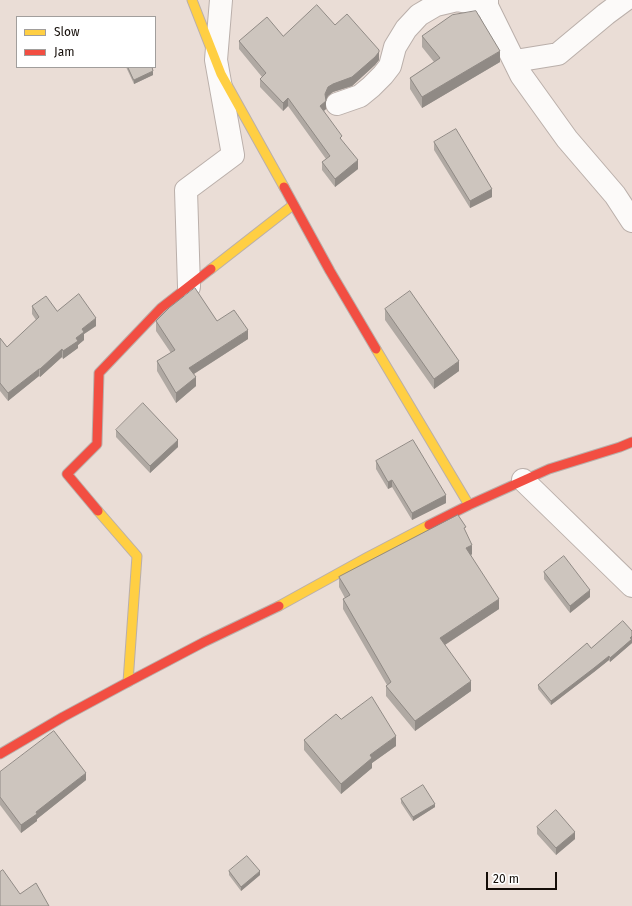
<!DOCTYPE html>
<style>
body{margin:0}
#map{position:relative;width:632px;height:906px;overflow:hidden;background:#eaddd6;font-family:"Fira Sans",sans-serif}
canvas{display:block}
.legend{position:absolute;left:16px;top:16px;width:140px;height:52px;box-sizing:border-box;background:#fff;border:1px solid #a19e9c;margin:0;padding:5px 7px;list-style:none;font-size:12px;color:#140d08}
.legend li{display:flex;align-items:center;gap:8px;height:20px}
.legend b{width:20px;border:1px solid #a19e9c}
.scale{position:absolute;left:486px;top:872px;width:71px;height:18px;box-sizing:border-box;border:2px solid #140d08;border-top:0;padding-left:5px;font-size:12px;line-height:14px;white-space:nowrap;color:#140d08;-webkit-text-stroke:3px #fff;paint-order:stroke}
</style>
<div id="map">
<canvas width="632" height="906"></canvas>
<ul class="legend">
<li><b style="height:5px;background:#ffcf43"></b>Slow</li>
<li><b style="height:5px;background:#f24e42"></b>Jam</li>
</ul>
<div class="scale">20 m</div>
</div>
<script>
const g = document.querySelector('canvas').getContext('2d');
g.lineJoin = 'round';
function trace(path, color, width, dash) {
  g.strokeStyle = color;
  g.lineWidth = width;
  g.lineCap = dash ? 'butt' : 'round';
  g.setLineDash(dash || []);
  g.stroke(path);
}
function paint(path, color) {
  g.fillStyle = color;
  g.fill(path, 'evenodd');
}
const street = new Path2D(`
 M 487,0 L 487,6 L 521,75 L 567,139 L 615,195 L 632,221
 M 515,61 L 558,54 L 606,14 L 625,0
 M 337,104 L 360,96 L 371,87 L 383,75 L 390,66 L 395,47 L 406,29 L 419,15 L 436,5 L 457,0 L 487,6
 M 189,287 L 186,190 L 233,155 L 216,60 L 221,0
 M 523,480 L 632,586`);
const slow = new Path2D(`
 M 192,0 L 221,74 L 284,187
 M 211,269 L 293,205
 M 376,349 L 469,505
 M 98,511 L 137,556 L 128,682
 M 279,606 L 366,558 L 429,525`);
const jam = new Path2D(`
 M 284,187 L 330,271 L 376,349
 M 98,511 L 67,474 L 97,444 L 99,373 L 161,308 L 211,269
 M 429,525 L 469,505 L 549,469 L 620,447 L 632,442
 M 0,754 L 63,717 L 128,682 L 204,642 L 279,606`);
const wall = new Path2D(`
 M 335,25 L 379,58 L 379,60 L 375,65 L 352,86 L 333,92 L 328,96 L 326,100 L 326,109 L 324,111 L 358,169 L 335,187 L 322,170 L 322,162 L 326,159 L 288,106 L 283,111 L 260,87 L 260,79 L 262,77 L 239,49 L 239,41 L 283,36 Z
 M 422,36 L 500,62 L 422,108 L 410,89 L 410,78 L 434,62 L 422,47 Z
 M 126,67 L 152,67 L 153,75 L 134,84 Z
 M 434,142 L 492,197 L 470,208 L 434,150 Z
 M 32,306 L 57,311 L 96,326 L 84,334 L 84,340 L 78,345 L 78,348 L 63,359 L 62,357 L 40,377 L 39,376 L 8,401 L 0,391 L 0,338 L 7,347 L 36,320 L 32,314 Z
 M 385,309 L 459,371 L 434,389 L 385,320 Z
 M 156,321 L 217,321 L 248,339 L 194,374 L 196,386 L 176,403 L 157,371 L 157,361 L 171,353 L 156,331 Z
 M 116,430 L 178,447 L 150,473 L 116,437 Z
 M 376,461 L 446,503 L 412,520 L 392,487 L 388,489 L 376,469 Z
 M 466,532 L 472,554 L 471,556 L 499,609 L 445,645 L 471,691 L 415,731 L 386,696 L 386,686 L 387,685 L 343,609 L 343,599 L 345,598 L 339,587 L 339,577 Z
 M 544,572 L 590,597 L 570,613 L 544,579 Z
 M 632,640 L 632,643 L 610,662 L 609,660 L 594,672 L 551,705 L 538,689 L 538,685 L 591,648 Z
 M 341,719 L 396,746 L 372,763 L 372,768 L 341,794 L 304,750 L 304,740 Z
 M 0,772 L 86,780 L 37,819 L 37,821 L 21,833 L 0,805 Z
 M 401,799 L 435,807 L 413,821 L 401,803 Z
 M 537,827 L 575,839 L 556,855 L 537,834 Z
 M 229,871 L 260,875 L 241,891 L 229,875 Z`);
const shadedWall = new Path2D(`
 M 379,50 L 379,60 L 375,65 L 352,86 L 333,92 L 328,96 L 325,102 L 326,101 L 326,109 L 320,114 L 320,106 L 328,87 Z
 M 500,51 L 500,62 L 422,108 L 422,97 Z
 M 153,71 L 153,75 L 134,84 L 134,80 Z
 M 288,98 L 288,106 L 283,111 L 283,103 Z
 M 358,160 L 358,169 L 335,187 L 335,179 Z
 M 492,189 L 492,197 L 470,208 L 470,201 Z
 M 96,318 L 96,326 L 84,334 L 84,340 L 78,345 L 78,348 L 63,359 L 63,351 L 76,338 L 82,329 Z
 M 248,330 L 248,339 L 189,377 L 189,368 Z
 M 62,349 L 62,357 L 40,377 L 40,369 Z
 M 459,361 L 459,371 L 434,389 L 434,379 Z
 M 39,369 L 39,376 L 8,401 L 8,393 Z
 M 196,377 L 196,386 L 176,403 L 176,393 Z
 M 178,440 L 178,447 L 150,473 L 150,466 Z
 M 392,480 L 392,487 L 388,489 L 388,482 Z
 M 446,495 L 446,503 L 412,520 L 412,513 Z
 M 472,545 L 472,554 L 466,558 L 466,548 Z
 M 590,590 L 590,597 L 570,613 L 570,606 Z
 M 499,599 L 499,609 L 440,648 L 440,638 Z
 M 632,636 L 632,643 L 610,662 L 610,658 Z
 M 609,656 L 609,660 L 594,672 L 551,705 L 551,701 Z
 M 471,681 L 471,691 L 415,731 L 415,721 Z
 M 396,736 L 396,746 L 372,763 L 372,768 L 341,794 L 341,784 L 370,755 Z
 M 86,773 L 86,780 L 37,819 L 37,821 L 21,833 L 21,825 L 36,812 Z
 M 435,804 L 435,807 L 413,821 L 413,817 Z
 M 575,832 L 575,839 L 556,855 L 556,848 Z
 M 260,871 L 260,875 L 241,891 L 241,887 Z`);
const building = new Path2D(`
 M 317,5 L 335,25 L 347,14 L 379,50 L 379,52 L 375,57 L 352,77 L 333,84 L 328,87 L 325,94 L 326,101 L 320,106 L 342,136 L 340,138 L 358,160 L 335,179 L 322,162 L 330,156 L 288,98 L 283,103 L 260,79 L 266,73 L 239,41 L 267,17 L 283,36 Z
 M 476,11 L 500,51 L 422,97 L 410,78 L 440,58 L 422,36 L 452,15 Z
 M 128,67 L 152,67 L 153,71 L 134,80 Z
 M 456,129 L 492,189 L 470,201 L 434,142 Z
 M 195,288 L 217,321 L 234,310 L 248,330 L 189,368 L 196,377 L 176,393 L 157,361 L 175,350 L 156,321 L 169,308 Z
 M 410,291 L 459,361 L 434,379 L 385,309 Z
 M 79,294 L 96,318 L 82,329 L 84,332 L 76,338 L 78,341 L 63,351 L 62,349 L 40,369 L 39,369 L 8,393 L 0,383 L 0,338 L 7,347 L 39,317 L 32,306 L 46,296 L 57,311 Z
 M 143,403 L 178,440 L 150,466 L 116,430 Z
 M 413,440 L 446,495 L 412,513 L 392,480 L 388,482 L 376,461 Z
 M 458,515 L 466,527 L 464,528 L 472,545 L 466,548 L 499,599 L 440,638 L 471,681 L 415,721 L 386,686 L 391,682 L 343,599 L 350,595 L 339,577 Z
 M 564,556 L 590,590 L 570,606 L 544,572 Z
 M 623,621 L 632,631 L 632,636 L 630,638 L 632,639 L 610,658 L 609,656 L 594,668 L 551,701 L 538,685 L 587,643 L 591,648 Z
 M 372,697 L 396,736 L 370,755 L 372,758 L 341,784 L 304,740 L 336,714 L 341,719 Z
 M 54,731 L 86,773 L 36,812 L 37,814 L 21,825 L 0,797 L 0,772 Z
 M 423,785 L 435,804 L 413,817 L 401,799 Z
 M 556,810 L 575,832 L 556,848 L 537,827 Z
 M 247,856 L 260,871 L 241,887 L 229,871 Z
 M 3,870 L 20,894 L 36,883 L 49,906 L 0,906 L 0,872 Z`);
trace(street, '#baafaa', 24);
trace(slow, '#baafaa', 11);
trace(jam, '#baafaa', 11);
trace(street, '#fcfaf9', 22);
trace(slow, '#ffcf43', 9);
trace(jam, '#f24e42', 9);
paint(wall, '#b0a9a3');
paint(shadedWall, '#908a85');
paint(building, '#cdc5be');
trace(building, '#908a85', 1);
</script>
